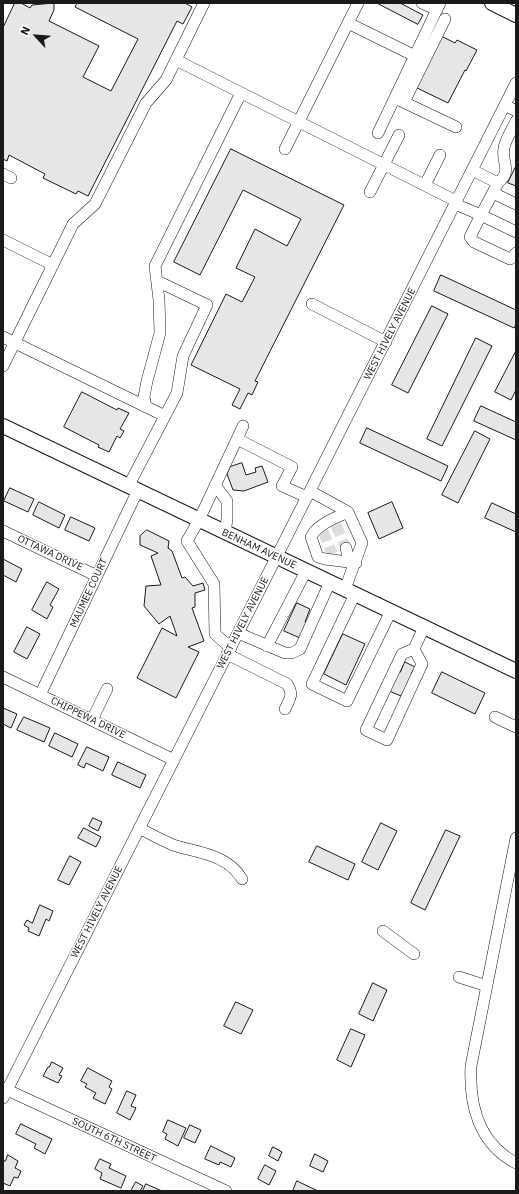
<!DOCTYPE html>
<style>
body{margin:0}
#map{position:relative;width:519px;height:1194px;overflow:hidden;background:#fff;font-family:"IBM Plex Sans",sans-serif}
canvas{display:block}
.frame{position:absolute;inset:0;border:4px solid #1a1a1a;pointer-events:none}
.north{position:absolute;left:16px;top:16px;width:40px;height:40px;-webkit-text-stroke:3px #fff;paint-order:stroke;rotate:296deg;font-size:11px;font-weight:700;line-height:16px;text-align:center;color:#1a1a1a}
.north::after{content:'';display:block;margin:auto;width:14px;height:18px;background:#1a1a1a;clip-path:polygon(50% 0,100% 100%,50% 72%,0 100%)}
</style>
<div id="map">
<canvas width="519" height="1194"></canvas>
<div class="frame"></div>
<div class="north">N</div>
</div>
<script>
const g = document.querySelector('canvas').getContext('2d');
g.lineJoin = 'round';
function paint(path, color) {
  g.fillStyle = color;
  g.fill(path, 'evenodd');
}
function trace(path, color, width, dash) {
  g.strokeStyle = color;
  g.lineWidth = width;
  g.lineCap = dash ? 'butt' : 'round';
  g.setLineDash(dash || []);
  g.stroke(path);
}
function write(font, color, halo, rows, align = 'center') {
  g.font = font + ' "IBM Plex Sans",sans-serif';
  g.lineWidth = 3;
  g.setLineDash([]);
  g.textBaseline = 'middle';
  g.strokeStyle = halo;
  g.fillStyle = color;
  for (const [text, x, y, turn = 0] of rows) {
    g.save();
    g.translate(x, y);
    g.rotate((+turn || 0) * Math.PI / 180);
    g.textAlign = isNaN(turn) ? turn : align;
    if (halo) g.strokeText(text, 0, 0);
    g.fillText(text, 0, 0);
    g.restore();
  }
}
const building = new Path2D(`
 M 15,3 L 21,3 L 30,8 L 32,5 L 54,3 L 54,10 L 49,21 L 99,46 L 83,77 L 111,91 L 138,39 L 75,7 L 77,3 L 185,3 L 192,7 L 183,24 L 177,21 L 88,196 L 78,191 L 76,194 L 43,178 L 45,174 L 9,155 L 7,161 L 3,159 L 3,28 Z
 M 377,3 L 400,3 L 423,15 L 418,24 Z
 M 439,35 L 455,43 L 457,40 L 477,50 L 466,71 L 465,70 L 448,103 L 413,86 Z
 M 231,149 L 344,205 L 255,381 L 258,382 L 252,395 L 248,393 L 240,409 L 232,405 L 240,389 L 191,365 L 226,294 L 242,302 L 255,277 L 236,268 L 255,229 L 287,246 L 301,219 L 243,190 L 200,275 L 174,262 Z
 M 516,166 L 516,186 L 508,183 Z
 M 441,275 L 516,310 L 516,324 L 514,328 L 434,291 Z
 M 432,306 L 448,314 L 408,393 L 392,385 Z
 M 476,338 L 492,346 L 442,446 L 427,439 Z
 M 516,351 L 516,390 L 511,400 L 495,392 Z
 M 82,392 L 117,410 L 118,408 L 129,413 L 120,429 L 124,431 L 120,438 L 117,436 L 109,452 L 98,447 L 99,445 L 64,427 Z
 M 481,406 L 516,422 L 516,440 L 474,421 Z
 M 367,428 L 448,466 L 441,481 L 360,443 Z
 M 475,431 L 490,439 L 458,503 L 442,495 Z
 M 242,463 L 246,475 L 256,472 L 255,468 L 262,466 L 268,482 L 244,491 L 233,490 L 227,474 L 230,467 Z
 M 10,488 L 34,499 L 28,512 L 4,501 Z
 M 39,502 L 65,515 L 59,528 L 33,515 Z
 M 392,502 L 403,528 L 379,539 L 368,513 Z
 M 492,503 L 516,514 L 516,532 L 485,518 Z
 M 71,517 L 95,528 L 89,541 L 65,530 Z
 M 147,530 L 169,541 L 168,548 L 172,551 L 182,578 L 185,577 L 193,586 L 203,583 L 205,590 L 195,593 L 195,607 L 192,608 L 204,641 L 188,647 L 199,652 L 176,698 L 137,678 L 162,628 L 177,636 L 170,616 L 159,624 L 144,606 L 146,586 L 161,585 L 151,556 L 158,553 L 140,545 L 140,536 Z
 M 3,559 L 22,569 L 16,582 L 3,575 Z
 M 47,582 L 59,589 L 50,605 L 53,607 L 47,619 L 32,610 Z
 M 297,603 L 310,609 L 305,622 L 307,623 L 300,638 L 284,631 Z
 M 27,627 L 40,634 L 27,659 L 14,652 Z
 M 343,634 L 365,644 L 346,685 L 324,674 Z
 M 405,662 L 415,667 L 411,674 L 413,675 L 401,696 L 389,691 L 398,671 L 400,672 Z
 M 442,672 L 485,693 L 475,714 L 432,693 Z
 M 3,708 L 17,714 L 11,728 L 3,724 Z
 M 24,717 L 50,728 L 44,742 L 17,730 Z
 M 55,733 L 78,744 L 72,757 L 49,746 Z
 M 87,747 L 109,757 L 103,771 L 86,763 L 84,768 L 78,765 Z
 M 118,762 L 146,775 L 140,788 L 112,775 Z
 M 93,818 L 102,822 L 98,831 L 89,826 Z
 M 381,823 L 397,831 L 378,870 L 362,862 Z
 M 84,828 L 101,837 L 96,847 L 78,838 Z
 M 446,830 L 460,836 L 425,910 L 411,903 Z
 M 317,846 L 355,864 L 348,880 L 309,862 Z
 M 70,856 L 81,862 L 69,885 L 58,880 Z
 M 40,905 L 53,911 L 49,921 L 46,919 L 39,936 L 28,931 L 29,928 L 24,925 L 27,920 L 32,923 Z
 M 373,983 L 387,990 L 373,1021 L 359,1014 Z
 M 236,1002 L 253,1010 L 241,1034 L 224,1026 Z
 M 351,1029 L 365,1035 L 351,1067 L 337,1060 Z
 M 52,1062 L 63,1068 L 59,1075 L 62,1076 L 58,1083 L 43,1076 L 48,1067 L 49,1067 Z
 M 88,1068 L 112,1081 L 109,1087 L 112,1089 L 105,1104 L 93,1098 L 96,1093 L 85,1087 L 87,1084 L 81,1081 Z
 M 127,1091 L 136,1095 L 131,1106 L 136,1108 L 130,1120 L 117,1113 Z
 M 168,1120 L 186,1128 L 178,1146 L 165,1139 L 167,1134 L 163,1132 Z
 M 21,1124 L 52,1139 L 45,1154 L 34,1148 L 36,1144 L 16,1134 Z
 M 190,1125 L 201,1130 L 195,1143 L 184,1138 Z
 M 211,1146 L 235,1158 L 231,1167 L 220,1162 L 219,1165 L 205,1159 Z
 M 273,1147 L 282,1152 L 278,1161 L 269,1156 Z
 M 315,1154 L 328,1161 L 323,1172 L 310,1166 Z
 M 8,1155 L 18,1161 L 15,1168 L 21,1171 L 18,1178 L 14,1177 L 10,1186 L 3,1183 L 3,1161 L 5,1161 Z
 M 100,1159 L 111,1164 L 109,1168 L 126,1176 L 121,1188 L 100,1179 L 102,1173 L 95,1169 Z
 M 265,1165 L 276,1171 L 269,1185 L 258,1179 Z
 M 297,1181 L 318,1191 L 293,1191 Z
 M 136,1182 L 143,1186 L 140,1191 L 131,1191 Z
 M 146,1184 L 162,1191 L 143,1191 Z`);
const minorTunnel = new Path2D(`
 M 336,525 L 346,548
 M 323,531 L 332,554`);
const minor = new Path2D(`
 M 422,3 L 437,10
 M 348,23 L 415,56
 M 176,60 L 456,201
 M 397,99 L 456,127
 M 404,102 L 445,19
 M 505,105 L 516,111
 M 378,133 L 440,3
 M 285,149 L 358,3
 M 3,174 L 11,178
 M 498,183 C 513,170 501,163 504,148 C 505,140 513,128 516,121
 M 425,185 L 440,155
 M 370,192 L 399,135
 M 493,193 L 516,204
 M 455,204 L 481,215 L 498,183 L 472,170
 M 516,232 L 481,215 L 470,237 L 474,242 L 510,259 L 514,256 L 516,253
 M 3,240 L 53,265
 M 312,304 L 386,342
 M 3,337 L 165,416
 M 3,366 L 73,224 L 95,204 L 146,103 L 166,80 L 204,3
 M 146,407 L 144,397 L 147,381 L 160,333 L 159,300 L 155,266 L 241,93
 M 243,426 L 237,439 L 292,467 L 282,486 L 307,497
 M 129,485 L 177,393 L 183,356 L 207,305 L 157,281
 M 215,485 L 227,501 L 227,519 L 225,533
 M 310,491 L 348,512 L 362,543 L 345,589
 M 348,512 C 336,518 317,524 311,537 L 318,557 L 325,559 L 356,563
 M 3,531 L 97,576
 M 346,548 L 349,561
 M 355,594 L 312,684 L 347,701 L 391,611
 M 238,633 L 285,653 L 292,653 L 300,649 L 330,582
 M 267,646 L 306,571
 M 231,648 L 215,634 L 214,584 L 187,541 L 199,520 L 237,439
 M 414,649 L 422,664 L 387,740 L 366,730 L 402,654 L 414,649 L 424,627
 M 227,654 L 287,684 C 294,695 290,698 285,709
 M 3,677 L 174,760
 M 40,695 L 138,490
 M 495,717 L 516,727
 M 92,720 L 107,689
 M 139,828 C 150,834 162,840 173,845 C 198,853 227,854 242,879
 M 516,838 L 471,1066 C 469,1105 479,1144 516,1163
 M 383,931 L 414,954
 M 459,977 L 487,986
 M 3,1088 L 226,1191
 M 3,1098 L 516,83`);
const major = new Path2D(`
 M 492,3 L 516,15
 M 3,426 L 516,671`);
const streetNames = [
 ["WEST HIVELY AVENUE",390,334,-63],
 ["BENHAM AVENUE",259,549,25],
 ["OTTAWA DRIVE",50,553,25],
 ["MAUMEE COURT",89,593,-65],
 ["WEST HIVELY AVENUE",243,623,-63],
 ["CHIPPEWA DRIVE",88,718,26],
 ["WEST HIVELY AVENUE",97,912,-63],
 ["SOUTH 6TH STREET",114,1140,25]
];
paint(building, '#e6e6e6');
trace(building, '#1a1a1a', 1);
trace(minorTunnel, '#ddd', 11, [11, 5.5]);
trace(minor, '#1a1a1a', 12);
trace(major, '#1a1a1a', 16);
trace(minor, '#fff', 11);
trace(major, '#fff', 14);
write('10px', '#1a1a1a', '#fff', streetNames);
</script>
